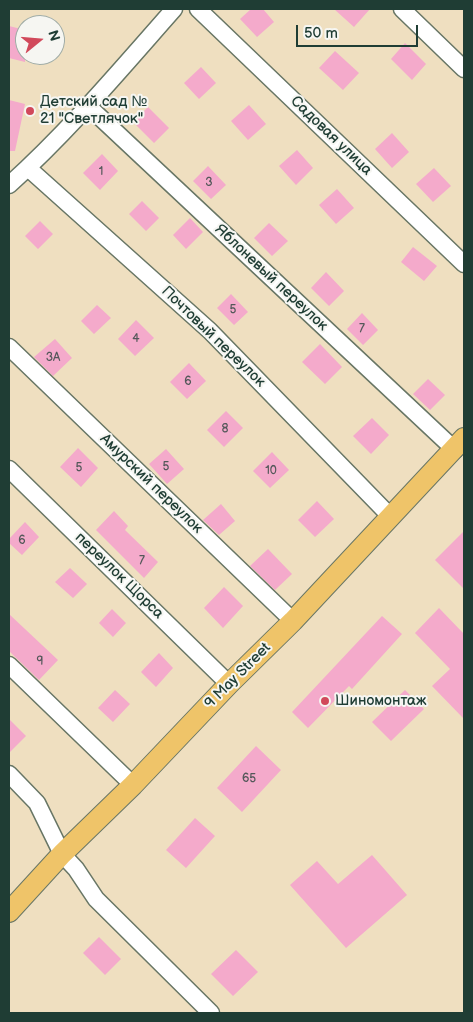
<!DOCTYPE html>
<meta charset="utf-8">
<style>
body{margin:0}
#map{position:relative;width:473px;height:1022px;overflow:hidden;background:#efdfc0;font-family:"Balsamiq Sans",sans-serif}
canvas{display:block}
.frame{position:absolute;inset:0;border:10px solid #1f3d34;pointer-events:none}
.north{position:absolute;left:15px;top:15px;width:50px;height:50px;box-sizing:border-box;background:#f6f6f2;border:1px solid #a0aca6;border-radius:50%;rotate:73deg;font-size:14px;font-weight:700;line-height:20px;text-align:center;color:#1f3d34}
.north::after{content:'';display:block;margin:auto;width:18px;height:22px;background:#d1495b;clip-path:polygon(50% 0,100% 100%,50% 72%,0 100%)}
.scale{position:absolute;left:296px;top:25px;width:122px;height:22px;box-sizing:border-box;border:2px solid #1f3d34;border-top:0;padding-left:6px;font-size:15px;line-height:18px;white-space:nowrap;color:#1f3d34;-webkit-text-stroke:4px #f6f6f2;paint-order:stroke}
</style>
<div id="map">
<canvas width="473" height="1022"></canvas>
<div class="frame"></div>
<div class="north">N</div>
<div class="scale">50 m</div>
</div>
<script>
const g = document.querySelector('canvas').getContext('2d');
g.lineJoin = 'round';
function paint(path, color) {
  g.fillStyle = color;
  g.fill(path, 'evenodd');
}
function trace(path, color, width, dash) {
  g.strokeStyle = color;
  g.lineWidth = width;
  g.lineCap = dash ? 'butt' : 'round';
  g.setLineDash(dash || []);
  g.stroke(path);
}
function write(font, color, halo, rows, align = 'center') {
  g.font = font + ' "Balsamiq Sans",sans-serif';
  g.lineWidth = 4;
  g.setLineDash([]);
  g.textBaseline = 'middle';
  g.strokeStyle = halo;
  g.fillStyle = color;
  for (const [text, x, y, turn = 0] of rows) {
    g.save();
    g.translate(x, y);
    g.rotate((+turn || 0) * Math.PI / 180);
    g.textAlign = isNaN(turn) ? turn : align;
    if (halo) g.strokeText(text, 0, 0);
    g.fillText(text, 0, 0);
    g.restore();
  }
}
const building = new Path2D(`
 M 251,9 L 263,9 L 274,22 L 257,37 L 240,19 Z
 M 334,9 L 370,9 L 354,27 Z
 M 9,26 L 25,30 L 25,62 L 9,58 Z
 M 405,43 L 426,64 L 412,80 L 391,59 Z
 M 335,51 L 359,73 L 343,90 L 319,68 Z
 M 201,67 L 216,83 L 199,99 L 184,83 Z
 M 9,100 L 25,104 L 15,151 L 9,151 Z
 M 249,105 L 266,124 L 248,140 L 231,121 Z
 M 148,107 L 169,128 L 154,143 L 133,122 Z
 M 392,133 L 409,152 L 392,168 L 375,149 Z
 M 297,150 L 313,168 L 296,185 L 279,166 Z
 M 102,154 L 118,171 L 100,190 L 83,173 Z
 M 208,166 L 226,185 L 211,199 L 193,181 Z
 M 434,168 L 451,186 L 433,202 L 416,184 Z
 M 337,189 L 354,208 L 336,224 L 319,205 Z
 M 142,201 L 159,218 L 146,231 L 129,214 Z
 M 190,218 L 203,232 L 186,249 L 173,235 Z
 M 40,221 L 53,234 L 38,249 L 25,236 Z
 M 269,223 L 288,241 L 272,256 L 254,238 Z
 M 413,247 L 437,266 L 424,281 L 401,262 Z
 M 326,272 L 344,291 L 329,306 L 311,288 Z
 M 231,294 L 248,312 L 234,325 L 217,308 Z
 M 97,305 L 111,318 L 94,334 L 81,321 Z
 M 362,313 L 378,330 L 363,345 L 347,329 Z
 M 136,320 L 154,338 L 135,356 L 118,339 Z
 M 55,339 L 72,358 L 53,376 L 34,357 Z
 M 320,344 L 342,367 L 325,384 L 302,362 Z
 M 189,363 L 206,381 L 187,399 L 170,382 Z
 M 428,379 L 445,395 L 430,410 L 413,394 Z
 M 226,411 L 243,428 L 224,447 L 207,430 Z
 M 372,418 L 389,435 L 371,454 L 353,436 Z
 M 78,448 L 98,468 L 81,487 L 60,467 Z
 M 166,449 L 184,469 L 167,484 L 149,464 Z
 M 272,452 L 289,470 L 270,488 L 253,471 Z
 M 317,501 L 334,519 L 315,537 L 298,520 Z
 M 221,504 L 235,521 L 219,535 L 203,520 Z
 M 114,511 L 128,526 L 125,530 L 158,562 L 144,578 L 96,530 Z
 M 25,522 L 39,537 L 22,555 L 9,543 L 9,539 Z
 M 464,531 L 464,589 L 435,560 Z
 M 268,549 L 292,574 L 275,590 L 250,566 Z
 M 70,568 L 87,584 L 73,598 L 55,582 Z
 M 224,587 L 243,606 L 223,628 L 204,608 Z
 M 439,608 L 464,634 L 464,719 L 432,686 L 450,669 L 415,633 Z
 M 112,609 L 126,623 L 113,637 L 99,623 Z
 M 9,614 L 58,660 L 39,680 L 9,651 Z
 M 382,616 L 402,634 L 352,689 L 349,686 L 308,728 L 292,712 Z
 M 159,653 L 173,668 L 156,687 L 141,672 Z
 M 115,690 L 130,704 L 113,722 L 98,708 Z
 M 405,690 L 424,709 L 391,741 L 372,722 Z
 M 9,719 L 26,736 L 9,753 Z
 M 256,746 L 281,770 L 242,812 L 217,788 Z
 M 195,818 L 215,836 L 186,868 L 166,850 Z
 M 372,855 L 407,895 L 346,948 L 290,885 L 317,861 L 338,884 Z
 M 99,937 L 121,959 L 105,975 L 83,953 Z
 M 236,950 L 258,972 L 233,996 L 211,974 Z`);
const minor = new Path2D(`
 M 198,9 L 464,264
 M 402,9 L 464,69
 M 88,106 L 455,450
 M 28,168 L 210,331 L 390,516
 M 9,185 C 69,131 121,69 174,9
 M 9,347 L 293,621
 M 9,469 L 229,684
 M 9,665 L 133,785
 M 9,774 L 37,803 L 62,854 L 76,869 L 96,899 L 211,1013`);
const major = new Path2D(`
 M 9,912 L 62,854 L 133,785 L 229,684 L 293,621 L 464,438`);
const markers = [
 [30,111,5,"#d1495b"],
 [325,701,5,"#d1495b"]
];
const numberNames = [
 ["1",101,172],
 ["3",209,183],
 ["5",233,310],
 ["7",362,329],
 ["4",136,339],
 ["3А",53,358],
 ["6",188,382],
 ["8",225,429],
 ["5",166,467],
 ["5",79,468],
 ["10",271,471],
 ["6",22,541],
 ["7",142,561],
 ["9",40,662],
 ["65",249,779]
];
const poiNames = [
 ["Детский сад №",40,102],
 ["21 \"Светлячок\"",40,119],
 ["Шиномонтаж",335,701]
];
const streetNames = [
 ["Садовая улица",331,136,44],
 ["Яблоневый переулок",271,278,43],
 ["Почтовый переулок",213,337,44],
 ["Амурский переулок",151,484,44],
 ["переулок Щорса",119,576,44],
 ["9 May Street",238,676,-45]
];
paint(building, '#f4aacb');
trace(minor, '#687665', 19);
trace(major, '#687665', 22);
trace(minor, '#fff', 16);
trace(major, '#efc469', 20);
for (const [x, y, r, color] of markers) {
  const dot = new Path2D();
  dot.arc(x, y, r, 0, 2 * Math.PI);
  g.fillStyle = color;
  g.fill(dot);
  trace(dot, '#f6f6f2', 2);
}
write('12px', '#54585a', null, numberNames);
write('15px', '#1f3d34', '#f6f6f2', poiNames, 'left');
write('15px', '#1f3d34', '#f6f6f2', streetNames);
</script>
